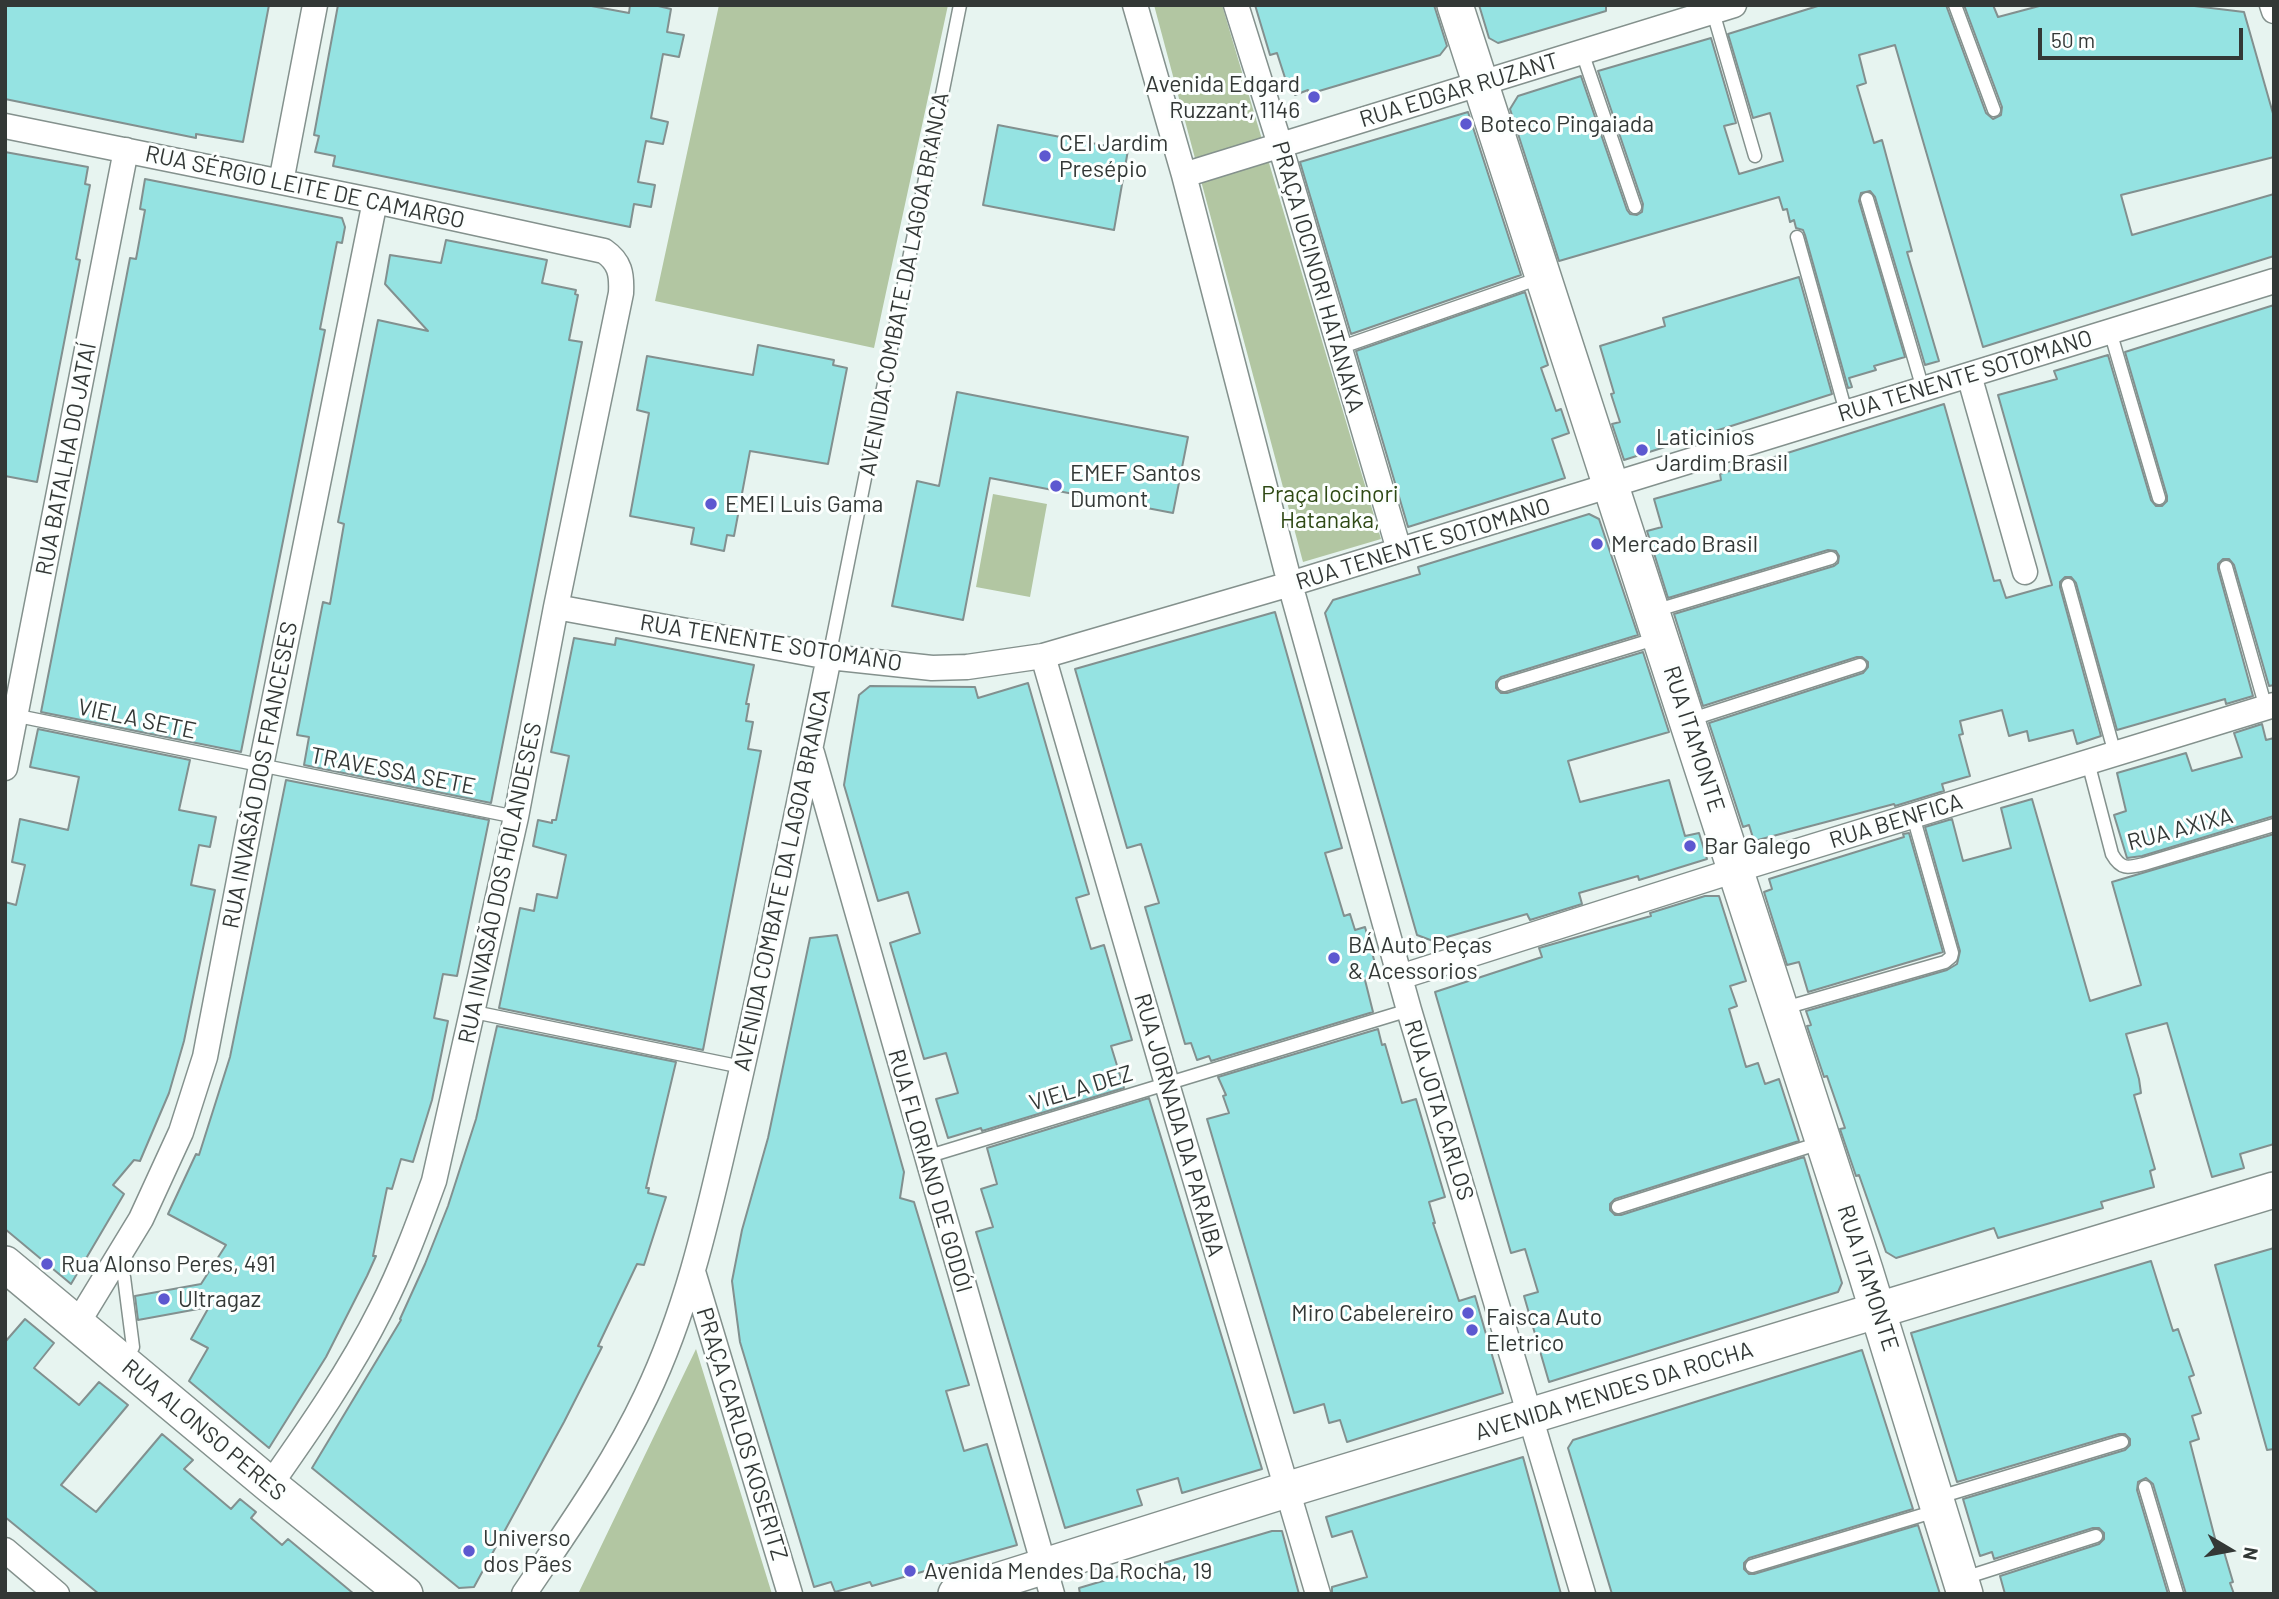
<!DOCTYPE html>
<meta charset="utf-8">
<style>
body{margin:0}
#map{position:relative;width:2279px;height:1599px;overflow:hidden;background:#e7f4f0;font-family:Barlow,sans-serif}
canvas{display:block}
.frame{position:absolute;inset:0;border:7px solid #333836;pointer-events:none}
.north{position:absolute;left:2195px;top:1515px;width:70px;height:70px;-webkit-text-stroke:5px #fcfffe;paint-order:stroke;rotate:100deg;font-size:19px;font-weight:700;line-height:28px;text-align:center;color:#333836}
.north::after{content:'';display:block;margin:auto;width:24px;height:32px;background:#333836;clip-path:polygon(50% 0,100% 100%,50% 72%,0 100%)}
.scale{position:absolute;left:2038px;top:28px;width:205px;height:32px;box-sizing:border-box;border:4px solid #333836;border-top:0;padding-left:9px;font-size:21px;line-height:24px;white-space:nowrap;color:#333836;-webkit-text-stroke:5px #fcfffe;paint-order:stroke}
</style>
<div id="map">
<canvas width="2279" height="1599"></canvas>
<div class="frame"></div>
<div class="north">N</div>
<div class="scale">50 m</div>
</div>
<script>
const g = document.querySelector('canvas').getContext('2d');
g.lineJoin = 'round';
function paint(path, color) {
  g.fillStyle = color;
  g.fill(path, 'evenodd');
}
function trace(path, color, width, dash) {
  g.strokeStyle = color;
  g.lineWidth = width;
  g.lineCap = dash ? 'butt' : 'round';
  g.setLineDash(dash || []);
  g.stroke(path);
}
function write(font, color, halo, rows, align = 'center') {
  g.font = font + ' Barlow,sans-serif';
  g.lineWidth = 6;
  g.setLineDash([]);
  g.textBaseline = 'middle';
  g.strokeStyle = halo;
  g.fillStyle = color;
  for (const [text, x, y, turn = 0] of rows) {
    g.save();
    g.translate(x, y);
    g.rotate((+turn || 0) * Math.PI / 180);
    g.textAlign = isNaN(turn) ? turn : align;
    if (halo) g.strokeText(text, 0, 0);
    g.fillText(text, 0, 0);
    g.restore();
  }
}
const green = new Path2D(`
 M 719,5 L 948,5 L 874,348 L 655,301 Z
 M 1154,5 L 1222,5 L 1381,539 L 1303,562 Z
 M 993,494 L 1047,504 L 1030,597 L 976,587 Z
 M 696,1349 L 772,1594 L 578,1594 Z`);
const building = new Path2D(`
 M 5,5 L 269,5 L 243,142 L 196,134 L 196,138 L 5,99 Z
 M 338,5 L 586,5 L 629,13 L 630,5 L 654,5 L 671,9 L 667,32 L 684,35 L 679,57 L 663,54 L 651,118 L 668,122 L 663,144 L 646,141 L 638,182 L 655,185 L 651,207 L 634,204 L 630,227 L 333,166 L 335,156 L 315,152 L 319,136 L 314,135 Z
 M 1255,5 L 1434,5 L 1447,46 L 1440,55 L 1309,94 L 1308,90 L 1295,95 L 1291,83 L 1287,84 L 1277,53 L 1270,55 Z
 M 1479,5 L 1606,5 L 1606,11 L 1498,43 L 1489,38 Z
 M 1821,5 L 1946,5 L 1986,113 L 1993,119 L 2001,115 L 2002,107 L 1964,5 L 1993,5 L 1998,17 L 2043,5 L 2186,5 L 2244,12 L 2274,117 L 2274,157 L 2121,195 L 2132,235 L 2274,194 L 2274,256 L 1983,347 L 1895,45 L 1859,55 L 1866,83 L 1857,86 L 1874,143 L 1882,140 L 1912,251 L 1907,252 L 1939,361 L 1925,365 L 1875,197 L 1870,191 L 1861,193 L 1859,201 L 1905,357 L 1874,366 L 1876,370 L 1849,378 L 1852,387 L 1848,388 L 1805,235 L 1803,230 L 1796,228 L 1794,220 L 1790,222 L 1787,209 L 1783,210 L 1779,197 L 1559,261 L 1510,109 L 1518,96 L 1581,76 L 1627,210 L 1630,214 L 1637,215 L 1642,212 L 1643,204 L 1598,71 L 1711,38 L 1736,123 L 1724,126 L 1739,174 L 1783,161 L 1770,113 L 1753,118 L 1728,34 Z
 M 1468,112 L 1521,275 L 1351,334 L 1300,162 Z
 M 998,125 L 1128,150 L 1114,230 L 983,205 Z
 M 5,152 L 88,167 L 85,184 L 90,185 L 76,259 L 80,260 L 75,286 L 37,482 L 5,476 Z
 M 145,179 L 342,218 L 345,227 L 342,243 L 337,242 L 320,329 L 325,330 L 241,752 L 41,712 L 125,284 L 130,258 L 136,259 L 145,210 L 140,209 Z
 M 446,240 L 547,260 L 542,283 L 576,290 L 575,294 L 578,295 L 569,340 L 582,342 L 491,803 L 304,765 L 309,737 L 297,735 L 323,602 L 330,604 L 344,524 L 338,522 L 378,320 L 428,331 L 385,284 L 390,255 L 441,263 Z
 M 1799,277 L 1832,394 L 1624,460 L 1612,424 L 1620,422 L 1611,394 L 1614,393 L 1600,346 L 1665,326 L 1663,318 Z
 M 1525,292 L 1548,365 L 1541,368 L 1556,411 L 1561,409 L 1569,433 L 1552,439 L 1565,478 L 1408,527 L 1356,351 Z
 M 2274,305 L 2274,685 L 2269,686 L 2234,565 L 2229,559 L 2223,559 L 2218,564 L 2218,569 L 2253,696 L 2226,704 L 2225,699 L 2117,730 L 2076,583 L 2071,577 L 2065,577 L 2060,582 L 2060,587 L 2101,736 L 2077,744 L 2073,730 L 2029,741 L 2027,731 L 2009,736 L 2002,710 L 1960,721 L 1963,734 L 1959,735 L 1970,776 L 1942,784 L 1944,791 L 1895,806 L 1894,804 L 1754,841 L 1749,825 L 1743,827 L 1709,723 L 1863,673 L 1868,667 L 1868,662 L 1862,657 L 1857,657 L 1703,706 L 1674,614 L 1834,566 L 1838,563 L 1839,556 L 1836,551 L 1828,550 L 1668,598 L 1647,531 L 1662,527 L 1654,499 L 1721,480 L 1720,474 L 1944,404 L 1994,581 L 2000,580 L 2006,598 L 2052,585 L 1998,395 L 2057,379 L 2054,371 L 2108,355 L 2151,500 L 2156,506 L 2162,506 L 2167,501 L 2167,496 L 2125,352 Z
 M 758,345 L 834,360 L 833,365 L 847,368 L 828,464 L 750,451 L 734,536 L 727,535 L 724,551 L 691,544 L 694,528 L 630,516 L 649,413 L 637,410 L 647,356 L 753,375 Z
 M 957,392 L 1188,437 L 1173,513 L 990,478 L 963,620 L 892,606 L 917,481 L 939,486 Z
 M 1589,514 L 1599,519 L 1638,635 L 1501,677 L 1496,682 L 1496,688 L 1501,693 L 1507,693 L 1643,652 L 1669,732 L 1568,761 L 1580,802 L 1669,780 L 1685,836 L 1699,833 L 1707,859 L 1639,880 L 1638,876 L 1579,893 L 1582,904 L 1530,920 L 1527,914 L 1433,941 L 1417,935 L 1325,613 L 1333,600 L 1420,574 L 1418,567 Z
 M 1275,612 L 1342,848 L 1325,853 L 1344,916 L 1350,914 L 1355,930 L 1365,927 L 1376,967 L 1372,968 L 1375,977 L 1365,980 L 1373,1012 L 1211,1061 L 1209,1056 L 1197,1060 L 1191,1043 L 1185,1044 L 1145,907 L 1159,903 L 1141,844 L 1127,848 L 1075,669 Z
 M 574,638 L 615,645 L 616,638 L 754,665 L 746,704 L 749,704 L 746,721 L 753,722 L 748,749 L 761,751 L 703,1050 L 499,1008 L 520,908 L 534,911 L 537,894 L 557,898 L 566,855 L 533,846 L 538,820 L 552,823 L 552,820 L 556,820 L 569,756 L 551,752 Z
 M 1028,683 L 1089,894 L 1076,898 L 1091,949 L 1104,945 L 1132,1040 L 1111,1046 L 1124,1088 L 982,1131 L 981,1128 L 948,1138 L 936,1099 L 958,1093 L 946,1053 L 924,1059 L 890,943 L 920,933 L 908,892 L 878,901 L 844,785 L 850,748 L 859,695 L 870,686 L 975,687 L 978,698 Z
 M 2262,724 L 2266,740 L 2274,738 L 2274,816 L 2142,856 L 2127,858 L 2114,815 L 2126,811 L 2117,773 L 2186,753 L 2192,771 L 2242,757 L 2234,733 Z
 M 38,729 L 190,760 L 179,810 L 216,817 L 210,847 L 199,845 L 191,885 L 215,890 L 184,1041 L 169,1093 L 140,1161 L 134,1160 L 113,1185 L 124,1194 L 71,1284 L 5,1229 L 5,902 L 16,905 L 25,865 L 12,862 L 20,819 L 68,830 L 79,777 L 30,767 Z
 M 286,780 L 489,820 L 457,976 L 443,974 L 434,1018 L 448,1021 L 432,1100 L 413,1162 L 401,1159 L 392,1189 L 387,1188 L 373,1256 L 376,1256 L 367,1276 L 326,1357 L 269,1448 L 189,1381 L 208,1348 L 191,1339 L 209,1307 L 138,1320 L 135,1296 L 201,1284 L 226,1245 L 168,1214 L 196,1154 L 199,1155 L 230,1057 Z
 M 2032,799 L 2090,1001 L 2141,985 L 2112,882 L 2274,834 L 2274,1144 L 2240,1154 L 2244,1168 L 2212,1177 L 2167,1023 L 2126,1034 L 2139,1079 L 2141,1093 L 2134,1095 L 2155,1169 L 2150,1171 L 2154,1187 L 2101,1202 L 2103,1208 L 1998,1238 L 1994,1228 L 1896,1258 L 1886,1252 L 1859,1175 L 1856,1176 L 1840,1129 L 1845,1128 L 1827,1076 L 1824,1077 L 1807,1026 L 1811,1025 L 1806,1011 L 1947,970 L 1957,964 L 1960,951 L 1925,827 L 1952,819 L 1963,861 L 2011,848 L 2001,808 Z
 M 1909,833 L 1943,952 L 1808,992 L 1799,962 L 1787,965 L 1764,892 L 1772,889 L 1769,879 L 1904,837 L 1903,834 Z
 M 1705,896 L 1719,896 L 1746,981 L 1730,986 L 1737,1006 L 1729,1009 L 1746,1067 L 1758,1063 L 1765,1084 L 1779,1079 L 1799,1141 L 1615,1199 L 1610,1204 L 1610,1210 L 1615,1215 L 1621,1215 L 1804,1157 L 1842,1283 L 1838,1292 L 1549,1382 L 1524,1296 L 1538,1292 L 1525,1249 L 1511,1253 L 1435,992 L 1542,957 L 1539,948 L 1651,916 L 1650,913 Z
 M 837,935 L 904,1172 L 900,1198 L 914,1202 L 969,1385 L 946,1391 L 964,1451 L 987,1444 L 1017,1545 L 872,1586 L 870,1582 L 835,1592 L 831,1582 L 814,1587 L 740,1342 L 732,1281 L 742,1230 L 768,1138 L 810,938 Z
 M 497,1026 L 676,1062 L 646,1188 L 649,1188 L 648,1193 L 666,1197 L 644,1265 L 637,1264 L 598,1346 L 602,1347 L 564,1422 L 474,1587 L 459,1588 L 312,1468 L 401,1320 L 400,1319 L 425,1264 L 448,1206 L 476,1119 Z
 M 1378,1029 L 1382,1045 L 1385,1044 L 1402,1103 L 1416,1099 L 1445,1197 L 1429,1202 L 1435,1223 L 1433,1223 L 1459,1301 L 1475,1296 L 1503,1393 L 1347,1442 L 1340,1420 L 1329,1423 L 1324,1404 L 1294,1413 L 1207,1119 L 1229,1113 L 1223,1096 L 1226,1095 L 1218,1077 Z
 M 1149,1098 L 1262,1469 L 1182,1493 L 1178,1478 L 1137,1490 L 1142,1505 L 1065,1528 L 976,1232 L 993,1227 L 981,1189 L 997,1184 L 987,1148 Z
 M 2274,1248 L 2274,1449 L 2267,1450 L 2215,1265 Z
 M 2151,1261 L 2173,1331 L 2178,1329 L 2194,1375 L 2189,1377 L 2201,1413 L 2192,1416 L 2199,1439 L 2190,1442 L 2217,1546 L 2222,1545 L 2233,1582 L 2230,1583 L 2234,1594 L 2186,1594 L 2153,1484 L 2146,1478 L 2138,1482 L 2137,1490 L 2168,1594 L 2005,1594 L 2000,1576 L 2099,1544 L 2104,1539 L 2104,1533 L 2099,1528 L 2093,1528 L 1994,1559 L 1992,1552 L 1980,1556 L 1963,1499 L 2125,1450 L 2130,1445 L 2130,1439 L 2125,1434 L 2119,1434 L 1957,1482 L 1911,1333 Z
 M 25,1319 L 54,1343 L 34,1368 L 79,1405 L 99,1382 L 128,1405 L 61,1485 L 96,1512 L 162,1434 L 193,1460 L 184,1469 L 231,1509 L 240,1499 L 256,1512 L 251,1518 L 282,1545 L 288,1539 L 354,1594 L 99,1594 L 5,1517 L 5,1342 Z
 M 1862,1350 L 1913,1509 L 1749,1558 L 1744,1563 L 1744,1569 L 1749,1574 L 1754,1574 L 1918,1525 L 1940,1594 L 1612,1594 L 1568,1448 L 1573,1440 Z
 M 1523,1457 L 1561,1594 L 1332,1594 L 1332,1587 L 1367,1577 L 1352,1531 L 1332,1537 L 1326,1517 Z
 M 1272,1531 L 1282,1531 L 1299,1594 L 1080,1594 L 1079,1588 Z`);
const lane = new Path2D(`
 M 1955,5 L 1994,110
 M 1713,12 L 1755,156
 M 1582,52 L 1635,207
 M 1867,199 L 1923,389
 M 1797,237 L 1846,412
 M 2110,331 L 2159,498
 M 1339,348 L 1540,278
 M 2226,567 L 2266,708
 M 2068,585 L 2115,754
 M 1654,611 L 1831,558
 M 829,657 L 960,5
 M 1504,685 L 1658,638
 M 13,715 L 516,817
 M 1689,720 L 1860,665
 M 2088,762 L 2112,854 C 2121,870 2128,868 2144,864 L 2274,825
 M 1781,1009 L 1945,962 L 1951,957 L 1952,953 L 1913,816
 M 474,1012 L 742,1067
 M 926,1157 L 1409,1010
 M 1618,1207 L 1820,1143
 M 112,1267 L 124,1277 L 133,1347 L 125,1360
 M 2145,1487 L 2177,1594
 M 1936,1498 L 2122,1442
 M 1752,1566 L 1936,1511
 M 1961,1579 L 2096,1536`);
const street = new Path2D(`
 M 1135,5 L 1184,175 L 1290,584 L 1409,1010 L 1583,1594
 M 1236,5 L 1280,145 L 1399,550
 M 2272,5 L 2274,11
 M 5,126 L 375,201 L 604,251 C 620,262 622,274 621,293 L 556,607 L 516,817 L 434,1181 C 418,1225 402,1268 381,1309 C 350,1371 310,1428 270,1485
 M 1184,175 L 1734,5
 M 281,182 L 315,5
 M 1969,375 L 2025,572
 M 556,607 L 829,657 L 932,668 L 967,667 L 1043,656 L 1290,584 L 2274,281
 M 1043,656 L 1167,1084 L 1318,1594
 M 812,753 L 1052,1594
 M 5,768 L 126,150
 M 1400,977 L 1736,870 L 2274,705
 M 694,1275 L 790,1594
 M 77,1324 L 141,1219 L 181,1132 L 205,1057 L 261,766 L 375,201
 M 5,1550 L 57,1594
 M 524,1594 C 567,1530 613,1466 646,1396 C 690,1304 710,1206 733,1108 C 768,958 798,808 829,657`);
const secondary = new Path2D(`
 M 1455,5 L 1865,1270 L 1965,1594
 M 5,1264 L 270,1485 L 405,1594
 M 956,1594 L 1286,1490 L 2274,1190`);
const markers = [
 [1314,97,7,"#5d58d0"],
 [1466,124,7,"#5d58d0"],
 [1045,156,7,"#5d58d0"],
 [1642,450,7,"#5d58d0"],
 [1056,486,7,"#5d58d0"],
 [711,504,7,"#5d58d0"],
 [1597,544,7,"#5d58d0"],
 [1690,846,7,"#5d58d0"],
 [1334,958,7,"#5d58d0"],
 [47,1264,7,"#5d58d0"],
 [164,1299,7,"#5d58d0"],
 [1468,1313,7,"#5d58d0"],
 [1472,1330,7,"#5d58d0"],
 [469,1551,7,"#5d58d0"],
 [910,1571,7,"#5d58d0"]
];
const poiNames = [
 ["Avenida Edgard",1300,84,"right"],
 ["Ruzzant, 1146",1300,110,"right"],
 ["Boteco Pingaiada",1480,124],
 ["CEI Jardim",1059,143],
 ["Presépio",1059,169],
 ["Laticinios",1656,437],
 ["Jardim Brasil",1656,463],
 ["EMEF Santos",1070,473],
 ["Dumont",1070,499],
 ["EMEI Luis Gama",725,504],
 ["Mercado Brasil",1611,544],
 ["Bar Galego",1704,846],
 ["BÁ Auto Peças",1348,945],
 ["& Acessorios",1348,971],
 ["Rua Alonso Peres, 491",61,1264],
 ["Ultragaz",178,1299],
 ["Miro Cabelereiro",1454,1313,"right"],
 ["Faisca Auto",1486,1317],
 ["Eletrico",1486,1343],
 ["Universo",483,1538],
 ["dos Pães",483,1564],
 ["Avenida Mendes Da Rocha, 19",924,1571]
];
const streetNames = [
 ["RUA EDGAR RUZANT",1459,90,-17],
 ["RUA SÉRGIO LEITE DE CAMARGO",305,187,12],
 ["PRAÇA IOCINORI HATANAKA",1318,277,74],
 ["AVENIDA COMBATE DA LAGOA BRANCA",904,284,-79],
 ["RUA TENENTE SOTOMANO",1965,376,-17],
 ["RUA BATALHA DO JATAÍ",66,459,-79],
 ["RUA TENENTE SOTOMANO",1423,544,-17],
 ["RUA TENENTE SOTOMANO",771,643,9],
 ["VIELA SETE",137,719,12],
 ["RUA ITAMONTE",1694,739,72],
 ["TRAVESSA SETE",393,771,11],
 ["RUA INVASÃO DOS FRANCESES",260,775,-79],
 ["RUA BENFICA",1896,821,-17],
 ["RUA AXIXA",2180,829,-15],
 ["AVENIDA COMBATE DA LAGOA BRANCA",782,880,-78],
 ["RUA INVASÃO DOS HOLANDESES",500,883,-78],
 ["VIELA DEZ",1081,1088,-17],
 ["RUA JOTA CARLOS",1439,1110,73],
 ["RUA JORNADA DA PARAIBA",1179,1125,74],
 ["RUA FLORIANO DE GODÓI",930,1171,74],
 ["RUA ITAMONTE",1868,1278,72],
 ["AVENIDA MENDES DA ROCHA",1614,1391,-17],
 ["RUA ALONSO PERES",204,1430,40],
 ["PRAÇA CARLOS KOSERITZ",742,1434,73]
];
const parkNames = [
 ["Praça Iocinori",1330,494],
 ["Hatanaka,",1330,520]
];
paint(green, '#b2c6a2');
paint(building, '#95e3e2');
trace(building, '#82908f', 2);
trace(lane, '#84918d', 15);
trace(street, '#84918d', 27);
trace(secondary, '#84918d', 38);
trace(lane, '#fff', 12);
trace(street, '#fff', 24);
trace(secondary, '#fff', 35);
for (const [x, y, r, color] of markers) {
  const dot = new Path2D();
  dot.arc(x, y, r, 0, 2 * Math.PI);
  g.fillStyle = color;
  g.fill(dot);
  trace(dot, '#fcfffe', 2.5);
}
write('23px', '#333836', '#fcfffe', poiNames, 'left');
write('23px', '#333836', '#fcfffe', streetNames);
write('23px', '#2e4914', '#fcfffe', parkNames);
</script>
